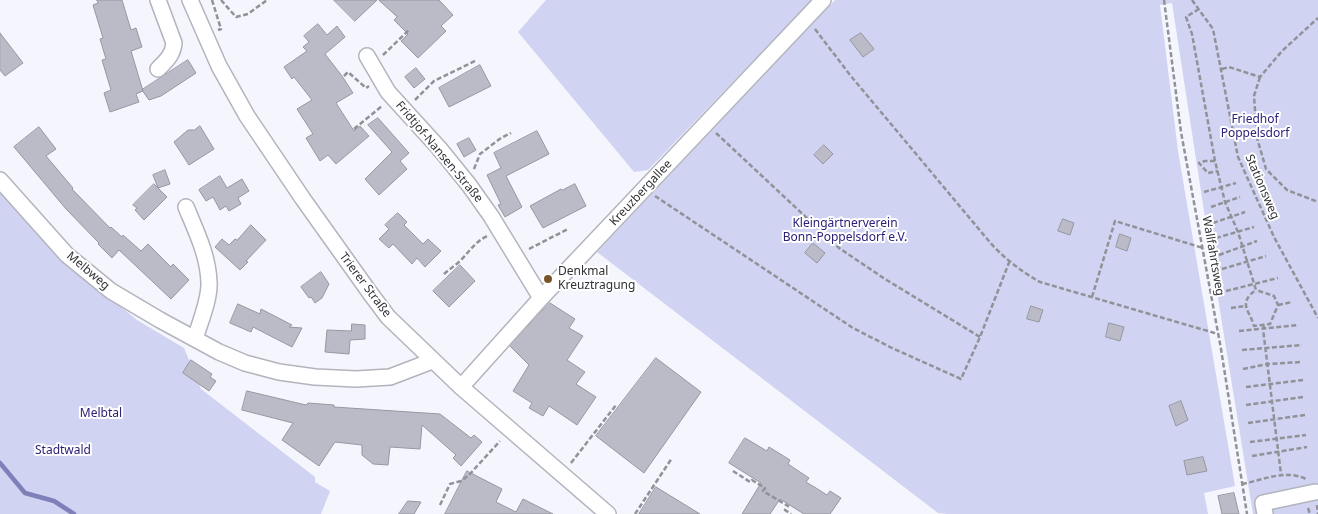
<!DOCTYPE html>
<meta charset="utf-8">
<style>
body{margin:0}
canvas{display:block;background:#f4f5fd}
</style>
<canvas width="1318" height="514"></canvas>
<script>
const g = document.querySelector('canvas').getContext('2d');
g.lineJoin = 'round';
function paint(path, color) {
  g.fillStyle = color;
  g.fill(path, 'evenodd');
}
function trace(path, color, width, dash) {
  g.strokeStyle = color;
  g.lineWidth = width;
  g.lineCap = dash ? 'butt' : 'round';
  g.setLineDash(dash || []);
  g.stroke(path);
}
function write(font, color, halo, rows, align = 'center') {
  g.font = font + ' "Noto Sans",sans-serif';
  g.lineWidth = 4;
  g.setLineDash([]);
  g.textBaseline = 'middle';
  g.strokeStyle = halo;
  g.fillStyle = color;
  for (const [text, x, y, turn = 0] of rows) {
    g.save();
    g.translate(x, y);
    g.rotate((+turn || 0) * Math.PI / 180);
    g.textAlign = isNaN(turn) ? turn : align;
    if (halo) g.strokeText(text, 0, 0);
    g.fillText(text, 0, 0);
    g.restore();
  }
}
const green = new Path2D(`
 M 546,0 L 812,0 L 648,170 L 634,172 L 518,32 Z
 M 835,0 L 1318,0 L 1318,514 L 1253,514 L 1208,237 L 1172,3 L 1160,5 L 1178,151 L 1235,486 L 1204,493 L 1208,514 L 947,514 L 938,513 L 597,252 Z
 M 0,187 L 53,251 L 137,320 L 184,348 L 201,389 L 315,477 L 315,482 L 330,491 L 321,514 L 0,514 Z`);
const stream = new Path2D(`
 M 0,463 L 25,493 L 54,501 L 74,514`);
const building = new Path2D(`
 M 97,0 L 122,0 L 131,30 L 136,28 L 142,47 L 131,51 L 143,91 L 136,94 L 139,102 L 110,112 L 104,93 L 111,90 L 102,60 L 106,59 L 100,39 L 103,38 L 93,5 L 98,3 Z
 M 334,0 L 377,0 L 355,21 Z
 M 379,0 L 439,0 L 453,15 L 441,26 L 446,31 L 418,58 L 401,41 L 408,34 L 394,20 L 397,17 Z
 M 318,24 L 327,35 L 337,26 L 345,37 L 325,54 L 342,76 L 353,93 L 336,103 L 354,131 L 360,126 L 369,136 L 336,164 L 328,155 L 320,161 L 306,138 L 313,134 L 297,109 L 312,100 L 294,77 L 292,79 L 284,67 L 307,51 L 303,47 L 309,42 L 304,36 Z
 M 0,33 L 23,63 L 5,76 L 0,70 Z
 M 861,33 L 874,49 L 863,57 L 850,40 Z
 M 188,60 L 196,73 L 161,96 L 149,100 L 142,90 Z
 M 480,65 L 491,86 L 449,107 L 439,88 Z
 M 416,68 L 425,79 L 414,88 L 405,77 Z
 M 378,118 L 409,153 L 400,161 L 407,169 L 379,195 L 365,179 L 392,152 L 368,125 Z
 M 200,126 L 214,149 L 189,165 L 174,142 L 188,130 L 194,130 Z
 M 39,127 L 56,149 L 46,156 L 73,188 L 72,189 L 110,228 L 111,227 L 122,237 L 123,235 L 141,251 L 148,244 L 171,267 L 173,264 L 189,280 L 171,299 L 119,250 L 112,258 L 98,244 L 99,243 L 66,209 L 14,147 Z
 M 537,131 L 549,154 L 506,176 L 522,207 L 505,217 L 498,205 L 501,204 L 487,175 L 501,168 L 494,153 Z
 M 469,138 L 476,150 L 464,157 L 457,144 Z
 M 824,145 L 833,154 L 823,164 L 814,155 Z
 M 165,170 L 170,184 L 158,188 L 153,175 Z
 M 220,176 L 227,188 L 242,179 L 249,191 L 238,198 L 241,204 L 229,211 L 226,206 L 220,210 L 213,197 L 206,201 L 199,190 Z
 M 154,184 L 167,197 L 144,220 L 135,210 L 137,208 L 133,205 Z
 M 575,184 L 586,206 L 543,228 L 530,206 L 561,189 L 562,190 Z
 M 398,213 L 407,222 L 404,225 L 423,244 L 428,239 L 441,251 L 425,267 L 417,258 L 412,264 L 393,244 L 389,248 L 379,239 L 389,229 L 385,225 Z
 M 1063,219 L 1074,223 L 1070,235 L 1058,231 Z
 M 251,225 L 266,240 L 246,261 L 248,262 L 240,270 L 215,247 L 222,239 L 229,245 L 235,239 L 237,240 Z
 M 1120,234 L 1131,238 L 1127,251 L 1116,247 Z
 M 813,243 L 825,253 L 817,263 L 805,253 Z
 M 460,265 L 475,281 L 449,307 L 433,291 Z
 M 321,272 L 329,284 L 322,298 L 315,303 L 311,297 L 309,298 L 301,287 Z
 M 550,303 L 575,319 L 569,328 L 583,336 L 567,360 L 585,372 L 576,384 L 596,397 L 577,425 L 549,406 L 543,416 L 529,408 L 532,403 L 513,391 L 529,365 L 510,346 Z
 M 238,304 L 260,314 L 261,309 L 292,325 L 289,327 L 302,328 L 292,347 L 253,327 L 251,332 L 230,323 Z
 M 1031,306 L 1043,310 L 1039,322 L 1027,319 Z
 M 1109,323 L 1124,327 L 1120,341 L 1106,337 Z
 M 352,324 L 365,325 L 365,339 L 350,340 L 349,354 L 325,352 L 327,330 L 351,331 Z
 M 656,358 L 701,392 L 644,473 L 596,436 Z
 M 191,360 L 212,374 L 210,377 L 216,381 L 209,391 L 183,373 Z
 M 247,391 L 306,405 L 308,403 L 334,405 L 334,407 L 440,414 L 471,438 L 474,435 L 482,442 L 461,466 L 453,458 L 456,455 L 422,425 L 420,449 L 390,447 L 388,465 L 373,464 L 362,455 L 362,445 L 335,442 L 319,466 L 282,440 L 293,423 L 242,410 Z
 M 1181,401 L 1188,420 L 1176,426 L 1169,406 Z
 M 745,438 L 767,451 L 769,447 L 790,460 L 788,464 L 809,478 L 806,482 L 816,488 L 827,495 L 830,491 L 841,498 L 830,514 L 804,514 L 780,499 L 770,514 L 742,514 L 761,483 L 729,463 Z
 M 1203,457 L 1207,471 L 1187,475 L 1184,461 Z
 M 467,471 L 502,489 L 496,502 L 516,512 L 523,499 L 553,514 L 445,514 Z
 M 656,487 L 700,514 L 639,514 Z
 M 1234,493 L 1239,514 L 1222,514 L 1218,496 Z
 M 408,501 L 421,502 L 414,514 L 399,514 Z`);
const path = new Path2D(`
 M 212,0 L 221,29 L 218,30
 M 221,0 L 236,17 L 248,14 L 267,0
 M 1164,0 L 1181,132 L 1221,349 L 1247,514
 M 1192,0 L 1213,29 L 1238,157 L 1274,237 L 1318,318
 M 1199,9 L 1186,17 L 1192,34 L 1215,161 L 1225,202 L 1238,232 L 1256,290 C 1237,303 1250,311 1254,326 L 1270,324 L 1278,305 L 1274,296 L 1256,290
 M 815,29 L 850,75 L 988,240 C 1001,256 1022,272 1040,282 L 1218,334
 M 383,55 L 409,30
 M 1222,69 L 1229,67 L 1260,77 L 1282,51 L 1318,18
 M 344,76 L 348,72 L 366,88 L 369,86
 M 1260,77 L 1254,96 L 1257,138 L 1266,169 L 1287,190 L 1318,202
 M 415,100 L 434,81 L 477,60
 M 354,129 L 382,106
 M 716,133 L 839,248 L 885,279 L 980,337
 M 1215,161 L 1205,161 L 1199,163 L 1208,173 L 1218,171
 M 474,169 L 480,154 L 501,138 L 511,133
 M 1204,192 L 1236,183
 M 655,196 L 853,328 L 892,348 L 961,379 L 980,337 L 1010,260
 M 1211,207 L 1240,197
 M 1213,223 L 1245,212
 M 1216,238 L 1254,227
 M 529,249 L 568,229
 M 1219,255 L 1257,241
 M 1222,269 L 1266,256
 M 444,274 C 449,269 455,266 460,261 C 469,252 475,242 487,236
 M 1226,291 L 1278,278
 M 1092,297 L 1115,221 L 1203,248
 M 1278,305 L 1292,302
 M 1231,308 L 1245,306
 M 1264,325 L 1263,329 L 1281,474
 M 1239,331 L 1298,325
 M 1242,350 L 1302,345
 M 1243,369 L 1268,364 L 1302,362
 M 1246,387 L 1303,380
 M 1246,405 L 1303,397
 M 1248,423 L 1305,415
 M 1250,442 L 1306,435
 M 1252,456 L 1307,447
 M 571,463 L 616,405
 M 733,471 L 750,482 L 752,480 L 765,488 L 763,491 L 788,506 L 785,510 L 791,514
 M 1242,484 C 1263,480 1285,469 1306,479
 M 440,505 L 450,484 L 461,481 L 469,475 L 500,441
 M 1317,505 L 1318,514
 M 1308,508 L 1310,514
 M 635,514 L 672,458`);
const minor = new Path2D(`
 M 158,0 L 174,43 C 173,55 166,61 158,69
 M 190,0 L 219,66 L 247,116 L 303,199 L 370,293 L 388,317 L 461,387 L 608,514
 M 367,56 L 388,92 L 439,148 L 469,185 L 491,216 L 541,298
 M 0,180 L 67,255 L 111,291 L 160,320 L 219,352 L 245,363 L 279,372 L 315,377 L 356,379 L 390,377 L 432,361
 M 186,207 C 196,231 208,255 209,282 C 210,299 200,322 195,339
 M 461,387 L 541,298 L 823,0
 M 1265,514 L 1263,503 L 1315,492`);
const markers = [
 [548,279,5,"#76552b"]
];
const parkNames = [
 ["Friedhof",1255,120],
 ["Poppelsdorf",1255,134],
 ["Kleingärtnerverein",845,224],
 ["Bonn-Poppelsdorf e.V.",845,238],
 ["Melbtal",101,414],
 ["Stadtwald",63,451]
];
const streetNames = [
 ["Fridtjof-Nansen-Straße",439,152,50],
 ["Stationsweg",1262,187,67],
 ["Kreuzbergallee",641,193,-47],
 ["Wallfahrtsweg",1213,256,80],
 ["Melbweg",88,271,40],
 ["Trierer Straße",365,285,53]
];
const poiNames = [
 ["Denkmal",558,272],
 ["Kreuztragung",558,286]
];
paint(green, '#d0d3f2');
trace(stream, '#7e81b9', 4.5);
paint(building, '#babbc6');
trace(building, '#9697a1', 1);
trace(minor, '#b3b4be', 18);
trace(path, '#919298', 2.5, [5, 2.5]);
trace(minor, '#fff', 15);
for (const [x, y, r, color] of markers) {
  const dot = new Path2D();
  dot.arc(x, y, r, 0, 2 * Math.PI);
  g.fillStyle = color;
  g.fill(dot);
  trace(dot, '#fff', 2);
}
write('12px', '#2c2078', '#fff', parkNames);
write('12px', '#303135', '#fff', streetNames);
write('12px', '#303135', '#fff', poiNames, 'left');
</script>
